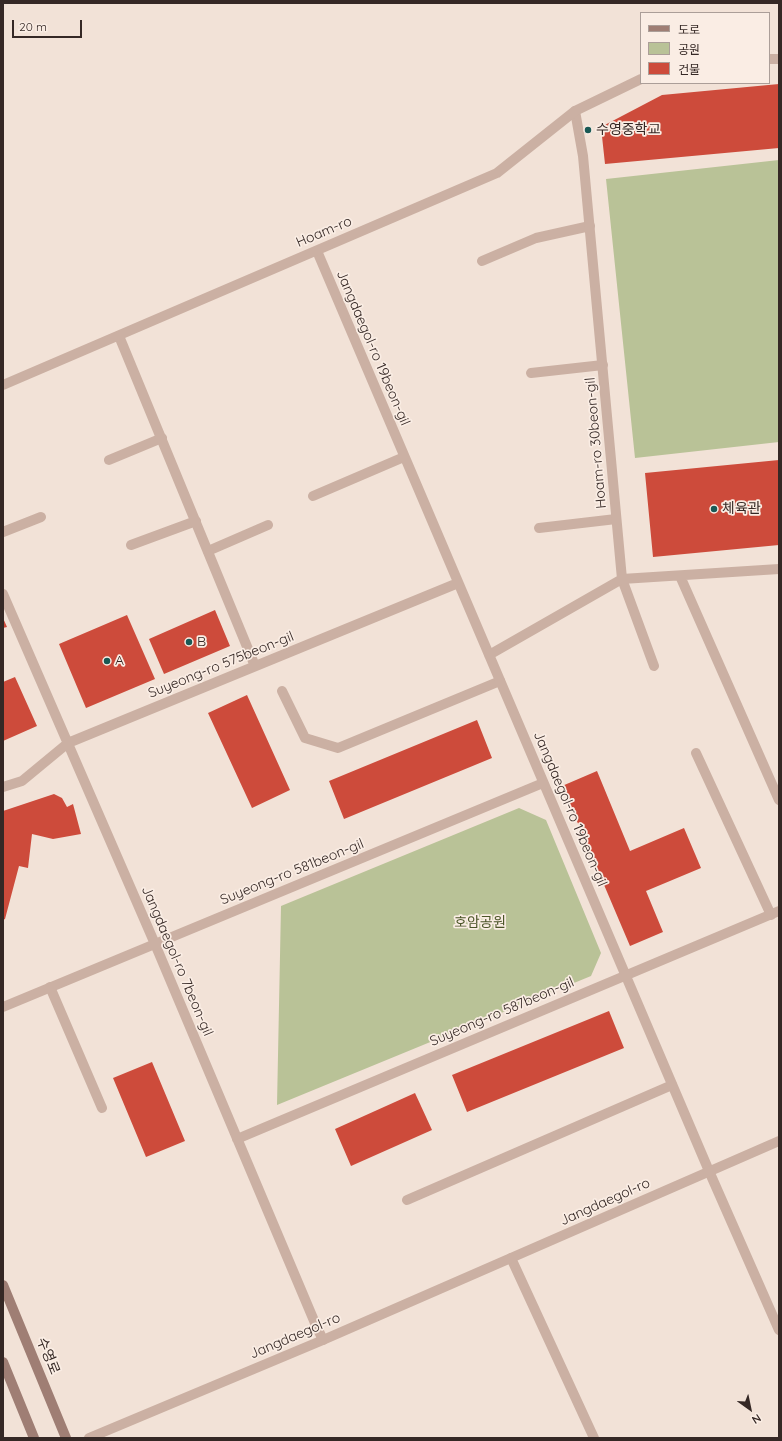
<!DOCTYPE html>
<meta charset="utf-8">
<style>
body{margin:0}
#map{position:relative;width:782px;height:1441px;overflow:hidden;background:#f2e2d7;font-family:Quicksand,"Noto Sans KR",sans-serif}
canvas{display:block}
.frame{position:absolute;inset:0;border:4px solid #352825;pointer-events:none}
.legend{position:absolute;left:640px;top:12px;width:130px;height:72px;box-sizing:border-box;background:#faede4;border:1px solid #ab9e98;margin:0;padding:5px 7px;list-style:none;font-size:12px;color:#352825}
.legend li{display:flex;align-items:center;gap:8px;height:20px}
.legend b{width:20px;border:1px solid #ab9e98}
.north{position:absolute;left:730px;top:1389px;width:40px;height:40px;-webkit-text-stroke:3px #faede4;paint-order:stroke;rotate:147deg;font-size:11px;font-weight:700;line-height:16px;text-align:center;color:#352825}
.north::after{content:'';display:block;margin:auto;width:14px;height:18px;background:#352825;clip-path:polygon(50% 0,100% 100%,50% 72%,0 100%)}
.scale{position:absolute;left:12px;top:20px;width:70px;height:18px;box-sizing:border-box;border:2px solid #352825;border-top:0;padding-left:5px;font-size:12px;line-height:14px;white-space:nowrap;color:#352825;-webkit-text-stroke:3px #faede4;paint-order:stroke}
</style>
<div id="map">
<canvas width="782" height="1441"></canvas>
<div class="frame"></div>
<ul class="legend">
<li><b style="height:5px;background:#9f7e74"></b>도로</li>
<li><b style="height:11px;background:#b9c297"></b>공원</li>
<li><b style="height:11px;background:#cd4b3b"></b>건물</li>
</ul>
<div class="north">N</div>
<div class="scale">20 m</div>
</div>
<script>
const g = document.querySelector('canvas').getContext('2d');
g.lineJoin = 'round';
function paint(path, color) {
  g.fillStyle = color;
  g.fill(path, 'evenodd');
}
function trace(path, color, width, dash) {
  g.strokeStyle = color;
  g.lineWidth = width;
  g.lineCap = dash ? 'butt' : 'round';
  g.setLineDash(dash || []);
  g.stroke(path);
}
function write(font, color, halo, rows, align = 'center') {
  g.font = font + ' Quicksand,"Noto Sans KR",sans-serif';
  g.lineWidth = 3.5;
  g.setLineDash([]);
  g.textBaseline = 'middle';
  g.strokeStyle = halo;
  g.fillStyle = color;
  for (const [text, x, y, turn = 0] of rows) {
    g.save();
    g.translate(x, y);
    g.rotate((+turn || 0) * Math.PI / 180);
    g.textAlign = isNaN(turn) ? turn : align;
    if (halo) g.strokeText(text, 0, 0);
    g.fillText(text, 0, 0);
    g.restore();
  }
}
const green = new Path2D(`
 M 779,160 L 779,442 L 635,458 L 606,179 Z
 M 519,808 L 546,820 L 601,953 L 591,976 L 277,1105 L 281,906 Z`);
const building = new Path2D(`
 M 779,84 L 779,148 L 605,164 L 601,127 L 662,95 Z
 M 779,460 L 779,545 L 653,557 L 645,473 Z
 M 215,610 L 230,646 L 164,674 L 149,639 Z
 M 127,615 L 155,679 L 86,708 L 59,644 Z
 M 3,618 L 7,627 L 3,628 Z
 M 15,677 L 37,726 L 3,741 L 3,682 Z
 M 247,695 L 290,790 L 252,808 L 208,713 Z
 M 477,720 L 492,758 L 344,819 L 329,781 Z
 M 597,771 L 630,851 L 684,828 L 701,868 L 646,891 L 663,932 L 630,946 L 562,786 Z
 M 54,794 L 62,798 L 67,807 L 73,804 L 81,834 L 53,839 L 32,834 L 28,868 L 19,866 L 5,919 L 3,920 L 3,811 Z
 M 609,1011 L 624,1048 L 467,1112 L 452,1075 Z
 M 152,1062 L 185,1141 L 146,1157 L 113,1078 Z
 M 415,1093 L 432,1130 L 351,1166 L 335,1129 Z`);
const service = new Path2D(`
 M 482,261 L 536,238 L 590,226
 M 531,373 L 603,365
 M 109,460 L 162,438
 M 313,496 L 404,457
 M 539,528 L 616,519
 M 3,532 L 41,517
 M 131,545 L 196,521
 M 208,551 L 268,525
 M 622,579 L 654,666
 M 282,691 L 305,738 L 338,748 L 500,681
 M 696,753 L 771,915
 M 50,987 L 102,1108
 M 407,1200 L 672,1085`);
const minor = new Path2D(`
 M 575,111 L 583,156 L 622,579
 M 317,251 L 709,1171 L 779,1330
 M 119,336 L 255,666
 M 680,576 L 779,800
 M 3,594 L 155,944 L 315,1323 L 323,1340
 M 489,655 L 622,579 L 779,569
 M 3,787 L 22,781 L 68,743 L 458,583
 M 3,1007 L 543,783
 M 237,1139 L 779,911
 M 511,1258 L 594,1438`);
const tertiary = new Path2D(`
 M 769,59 L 779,59
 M 3,385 L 497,173 L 575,111 L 641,79
 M 89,1438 L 323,1340 L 779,1141`);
const secondary = new Path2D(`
 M 3,1285 L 66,1438
 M 3,1362 L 34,1438`);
const markers = [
 [588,130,4,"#195955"],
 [714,509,4,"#195955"],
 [189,642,4,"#195955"],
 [107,661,4,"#195955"]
];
const poiNames = [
 ["수영중학교",596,130],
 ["체육관",722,509],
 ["B",197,642],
 ["A",115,661]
];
const streetNames = [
 ["Hoam-ro",324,232,-23],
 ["Jangdaegol-ro 19beon-gil",373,348,67],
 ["Hoam-ro 30beon-gil",596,443,-95],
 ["Suyeong-ro 575beon-gil",221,665,-22],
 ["Jangdaegol-ro 19beon-gil",570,809,67],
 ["Suyeong-ro 581beon-gil",292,872,-22],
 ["Jangdaegol-ro 7beon-gil",177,961,67],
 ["Suyeong-ro 587beon-gil",502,1012,-23],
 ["Jangdaegol-ro",605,1202,-24],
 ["Jangdaegol-ro",295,1336,-23],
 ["수영로",48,1356,68]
];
const parkNames = [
 ["호암공원",480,923]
];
paint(green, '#b9c297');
paint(building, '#cd4b3b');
trace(service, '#cbb0a3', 10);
trace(minor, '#cbb0a3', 10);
trace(tertiary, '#cbb0a3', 10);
trace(secondary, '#9f7e74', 10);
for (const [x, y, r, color] of markers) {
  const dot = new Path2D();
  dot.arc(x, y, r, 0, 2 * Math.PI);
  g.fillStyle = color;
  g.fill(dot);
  trace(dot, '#faede4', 1.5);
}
write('14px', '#352825', '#faede4', poiNames, 'left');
write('14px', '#352825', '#faede4', streetNames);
write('14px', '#4b5528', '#faede4', parkNames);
</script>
